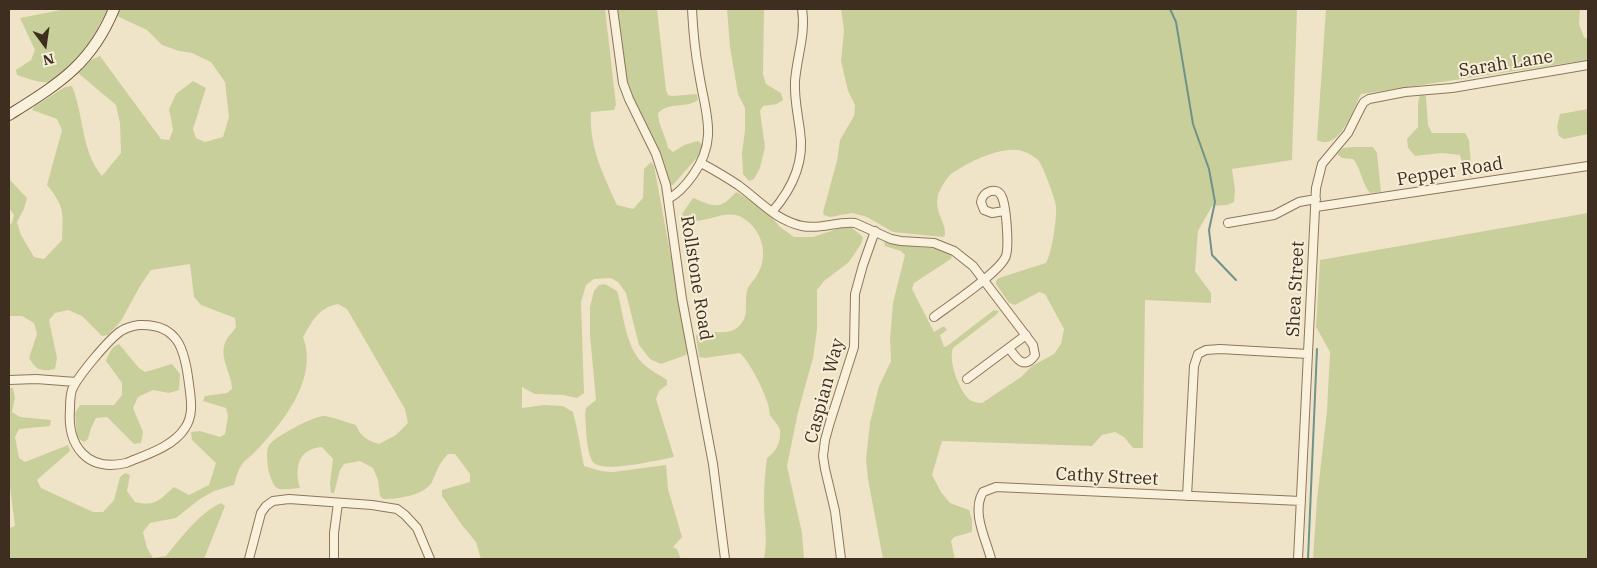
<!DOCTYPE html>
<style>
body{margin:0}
#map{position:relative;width:1597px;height:568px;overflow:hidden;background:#f0e4c8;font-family:"IBM Plex Serif",serif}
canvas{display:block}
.frame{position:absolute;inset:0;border:10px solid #3d2e20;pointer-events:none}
.north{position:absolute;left:20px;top:20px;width:50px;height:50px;-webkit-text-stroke:4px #f7eed8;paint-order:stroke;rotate:166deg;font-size:14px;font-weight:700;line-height:20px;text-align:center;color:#3d2e20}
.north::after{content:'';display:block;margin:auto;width:18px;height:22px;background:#3d2e20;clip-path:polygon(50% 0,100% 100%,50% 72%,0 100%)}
</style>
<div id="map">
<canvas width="1597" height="568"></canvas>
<div class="frame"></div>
<div class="north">N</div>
</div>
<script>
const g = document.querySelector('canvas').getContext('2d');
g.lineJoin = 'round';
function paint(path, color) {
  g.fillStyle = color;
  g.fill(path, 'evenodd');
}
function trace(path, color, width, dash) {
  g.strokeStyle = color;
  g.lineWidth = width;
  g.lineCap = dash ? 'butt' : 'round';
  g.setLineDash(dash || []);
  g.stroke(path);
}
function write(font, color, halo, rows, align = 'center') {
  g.font = font + ' "IBM Plex Serif",serif';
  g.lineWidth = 4;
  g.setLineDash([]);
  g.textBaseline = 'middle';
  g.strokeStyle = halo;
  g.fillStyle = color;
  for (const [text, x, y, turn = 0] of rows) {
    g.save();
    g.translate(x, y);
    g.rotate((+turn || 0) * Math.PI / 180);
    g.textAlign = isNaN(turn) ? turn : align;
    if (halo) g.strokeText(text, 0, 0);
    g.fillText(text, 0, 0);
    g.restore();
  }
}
const green = new Path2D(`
 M 66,9 L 108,9 C 97,29 73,80 48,82 C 38,83 26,78 17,75 L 16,70 L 31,60 L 35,50 L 20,18 Z
 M 119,9 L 605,9 L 616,105 L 614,110 L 591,112 C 589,147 603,174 617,205 L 633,209 L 643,198 L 644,169 L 651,162 L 654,166 L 688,349 L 686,355 L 661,364 L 650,359 L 639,345 L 626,293 L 618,282 L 611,278 L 594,279 L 586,285 L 581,302 L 584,393 L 577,398 L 563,395 L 535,394 L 522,387 L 522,408 L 544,405 L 563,406 L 573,412 L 577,429 L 584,466 L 601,471 L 613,472 L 666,465 L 668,489 L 682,537 L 673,547 L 677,549 L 681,559 L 481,559 L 476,542 L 462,525 L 442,496 L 442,490 L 470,482 L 470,474 L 455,454 L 448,454 C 437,466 438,470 432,482 C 424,496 397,499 383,499 L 380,496 L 378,480 L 373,468 L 360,461 L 344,464 L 340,470 L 334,493 L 331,493 L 330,483 L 333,459 L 322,447 C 298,449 294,468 300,488 C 294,488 283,491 277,488 C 269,483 264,453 269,445 C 276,436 312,417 323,416 C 331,416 348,423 356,425 C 360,436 368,441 379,444 L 396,435 L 408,423 L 405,409 L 347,309 L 338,304 C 317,309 314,319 303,337 C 319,379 282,424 254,453 C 251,456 246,459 243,463 C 238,469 236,478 234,485 L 214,491 L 200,499 L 176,518 L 150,523 L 143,532 L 147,548 L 153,558 L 166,556 C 181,538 199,513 221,503 L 225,506 L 204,559 L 9,559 L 9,528 L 15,526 L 9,479 L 9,388 L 13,388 L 15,398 L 12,412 L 20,417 L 51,420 L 50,426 L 19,429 L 15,437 L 19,458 L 25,462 L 68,445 L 70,451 L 37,480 L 41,488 L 93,512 L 103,512 L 114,500 L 120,477 L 125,473 L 130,475 L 127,491 L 135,502 C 157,507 160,499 174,487 L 189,495 L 209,485 L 216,463 L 192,440 L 191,432 L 200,431 L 220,437 L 225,434 L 228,416 L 226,408 L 203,401 L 205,396 L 227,393 L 232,389 C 232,374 219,358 225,343 C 227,337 233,332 236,327 L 235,318 L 201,305 L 194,297 L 190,264 L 151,270 L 140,286 L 121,321 L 108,335 L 102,336 L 82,316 L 68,310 L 55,313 L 49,320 L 57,358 L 55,369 C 41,372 36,370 29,358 L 37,334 L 34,323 L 22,316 L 9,316 L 9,225 L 12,223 L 14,215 L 9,208 L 9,179 L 27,198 L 24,209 L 17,222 L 21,235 L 34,257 L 44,259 L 62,240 C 63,213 65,207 47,185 L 62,130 L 57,119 L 32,110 L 35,106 L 65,87 L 72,86 C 84,115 81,151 102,176 L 121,153 L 120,123 L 116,105 L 78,73 L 91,60 L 100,56 L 161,139 L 169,140 L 173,130 L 169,109 L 176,94 L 193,81 L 206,88 L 193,129 L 196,138 L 205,142 L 223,137 L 229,117 L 225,82 L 211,62 L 192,53 L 179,51 L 162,45 L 147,30 L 115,15 Z
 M 615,9 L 657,9 L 666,90 L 668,95 L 672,96 L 697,94 L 698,100 C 685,109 671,101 658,113 C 658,125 666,136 668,148 L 673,152 L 684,145 L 698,141 L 702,144 L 701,153 L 673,185 L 669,185 L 658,148 L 631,98 L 625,76 Z
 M 727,9 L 764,9 L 763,74 L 766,84 L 781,93 L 783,100 L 777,104 L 763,106 L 760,111 L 765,147 L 760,168 L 754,179 L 749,181 L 743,174 L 742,153 L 745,130 L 745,108 L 738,94 L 730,47 Z
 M 841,9 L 1297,9 L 1292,160 L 1232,169 L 1235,190 L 1234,202 L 1227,205 L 1212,206 L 1198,231 L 1195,271 L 1211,293 L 1211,303 L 1145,300 L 1143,448 L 1133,448 L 1124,437 L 1115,432 L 1102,435 L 1092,446 L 942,441 L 932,475 L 941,492 L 950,503 L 969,510 L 972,520 L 972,532 L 954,537 L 951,541 L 955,559 L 883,559 L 868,479 L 866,459 L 870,423 L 879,386 L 891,361 L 890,339 L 893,303 L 905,255 L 901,251 L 885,246 L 884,241 L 887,240 L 908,246 L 940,249 L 952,255 L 951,259 L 914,283 L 912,289 L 934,332 L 944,326 L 947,330 L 940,335 L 944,347 L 947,346 L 994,310 L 999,311 L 996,315 L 953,348 C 948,361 959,391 970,400 C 973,402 978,403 982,403 L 1021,377 L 1032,366 L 1054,354 L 1061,344 L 1064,329 L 1045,294 L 1039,292 L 1015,305 L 1009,303 L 996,284 L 996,281 L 999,278 L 1046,263 C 1052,252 1057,219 1056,206 C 1055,199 1043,165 1038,160 C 1035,157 1028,153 1025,152 C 1006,143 965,163 950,175 C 946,179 940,189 938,195 C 934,213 946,221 945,235 L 943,237 L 893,232 L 867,217 L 852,213 L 830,217 L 824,215 L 823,212 L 837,161 L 840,140 L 854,116 L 855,105 L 848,91 L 841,61 L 844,30 Z
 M 1326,9 L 1580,9 L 1579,24 L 1584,37 L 1588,39 L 1588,60 L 1361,94 C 1353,109 1340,152 1317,140 Z
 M 1420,95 L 1426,96 L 1428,125 L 1432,133 L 1465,133 L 1469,140 L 1472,177 L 1465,175 L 1460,155 L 1442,153 L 1415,156 L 1408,148 L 1407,139 L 1418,127 L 1418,103 Z
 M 1588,109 L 1588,134 L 1564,139 L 1559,136 L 1557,127 L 1560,114 Z
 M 1353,147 L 1373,147 L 1377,153 L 1381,192 L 1370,193 C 1361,182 1361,168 1353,159 L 1342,158 L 1337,154 L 1343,148 Z
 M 737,192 L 768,213 L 780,227 L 794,237 L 813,237 L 840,228 L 851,227 L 863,237 L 861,244 L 849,262 L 824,281 L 817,290 L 817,330 L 813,358 L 798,412 L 787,466 L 802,533 L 804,559 L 764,559 C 768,540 764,521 764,501 C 764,486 765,472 767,458 C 776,452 781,442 780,431 C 779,424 773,421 770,415 C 769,412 769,407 768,404 C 764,391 750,362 740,353 L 705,358 L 699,357 L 696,336 L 698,333 C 711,329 726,337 738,327 C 750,317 744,304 747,291 C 748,285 754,281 757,275 C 769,257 763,230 743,218 C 725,207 702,227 683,220 L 682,214 L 693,198 C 705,202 717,211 728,200 C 732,197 733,194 737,192 Z
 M 1588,213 L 1588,559 L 1313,559 L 1317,499 L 1327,411 L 1330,352 L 1316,327 L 1320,260 Z
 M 605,284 L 617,291 C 624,314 625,351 647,367 C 653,372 660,375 667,380 L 667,385 L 659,391 L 656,399 L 674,457 C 659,460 604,473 594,463 C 586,455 586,425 585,414 L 586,408 L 596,400 L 590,335 L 590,307 L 594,291 L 599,285 Z
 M 119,344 L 139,368 L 145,372 L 172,364 L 180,374 L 179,390 L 169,393 L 153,390 L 138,397 L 133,408 L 143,432 L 141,443 L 134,444 L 107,417 L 96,418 L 91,428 L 88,439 L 84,442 L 77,438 L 75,413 L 80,405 L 114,405 L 122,395 L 122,383 L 106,361 C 109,353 111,347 119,344 Z`);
const stream = new Path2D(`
 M 1170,9 L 1176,22 L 1193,124 L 1209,169 L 1215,202 L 1209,230 L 1212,255 L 1236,280
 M 1308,559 L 1317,349`);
const minor = new Path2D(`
 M 613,9 L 623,83 L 629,99 L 656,154 L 666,185 L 682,299 L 713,464 L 725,559
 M 701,163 C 714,170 726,177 738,185 C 759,200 775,220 802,226 C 820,230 837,221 855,223 L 891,239 L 901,241 L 934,243 L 954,251 L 973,266 L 1033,345 L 1035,355 C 1024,371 1016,358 1009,348
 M 668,199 C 678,194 686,185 693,175 C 719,139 705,113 699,73 C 695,52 693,30 692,9
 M 1316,207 L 1588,166
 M 772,212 C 792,189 805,162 800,131 C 798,115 794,98 795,81 C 797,56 806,34 802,9
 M 1228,223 L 1274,215 L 1299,202 L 1316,199
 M 934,317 C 950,305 997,274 1005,258 C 1010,250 1006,206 1002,197 C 997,185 982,192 981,202 L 984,210 L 992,213 L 1004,211
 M 139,325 C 179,323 185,351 189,384 C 191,399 194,415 185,428 C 173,447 145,455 126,463 C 87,472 67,446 70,409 C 70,403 70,396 72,390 C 77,377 109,339 121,331 C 126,328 132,326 139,325 Z
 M 967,379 L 1026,335
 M 9,380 L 36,379 L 76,382
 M 1187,496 L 1194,366 L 1198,354 L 1206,350 L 1220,349 L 1308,354
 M 249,559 L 261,513 L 266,506 L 273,501 L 289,499 L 372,505 L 397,509 L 405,515 L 417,528 L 430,559
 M 334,559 L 334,533 L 338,503
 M 841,559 L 835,511 L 825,469 L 823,456 L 825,440 L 830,422 L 854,347 L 855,294 L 863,265 L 875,231
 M 991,559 C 986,539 971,512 983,492 L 996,487 L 1301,501
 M 1298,559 L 1316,188 L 1322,164 L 1348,133 L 1361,107 L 1364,102 L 1369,99 L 1405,92 L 1452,88 L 1588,65`);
const secondary = new Path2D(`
 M 9,115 C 58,84 91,65 114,9`);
const streetNames = [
 ["Sarah Lane",1506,64,-9],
 ["Pepper Road",1450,172,-9],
 ["Rollstone Road",696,278,81],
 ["Shea Street",1296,289,-87],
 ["Caspian Way",825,391,-75],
 ["Cathy Street",1107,477,3]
];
paint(green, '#c9cf9b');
trace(stream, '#6f938a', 2);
trace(minor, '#8d765c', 10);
trace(secondary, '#6f573f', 12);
trace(minor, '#faf1dc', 8);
trace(secondary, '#faf1dc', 10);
write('18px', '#3d2e20', '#f7eed8', streetNames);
</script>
